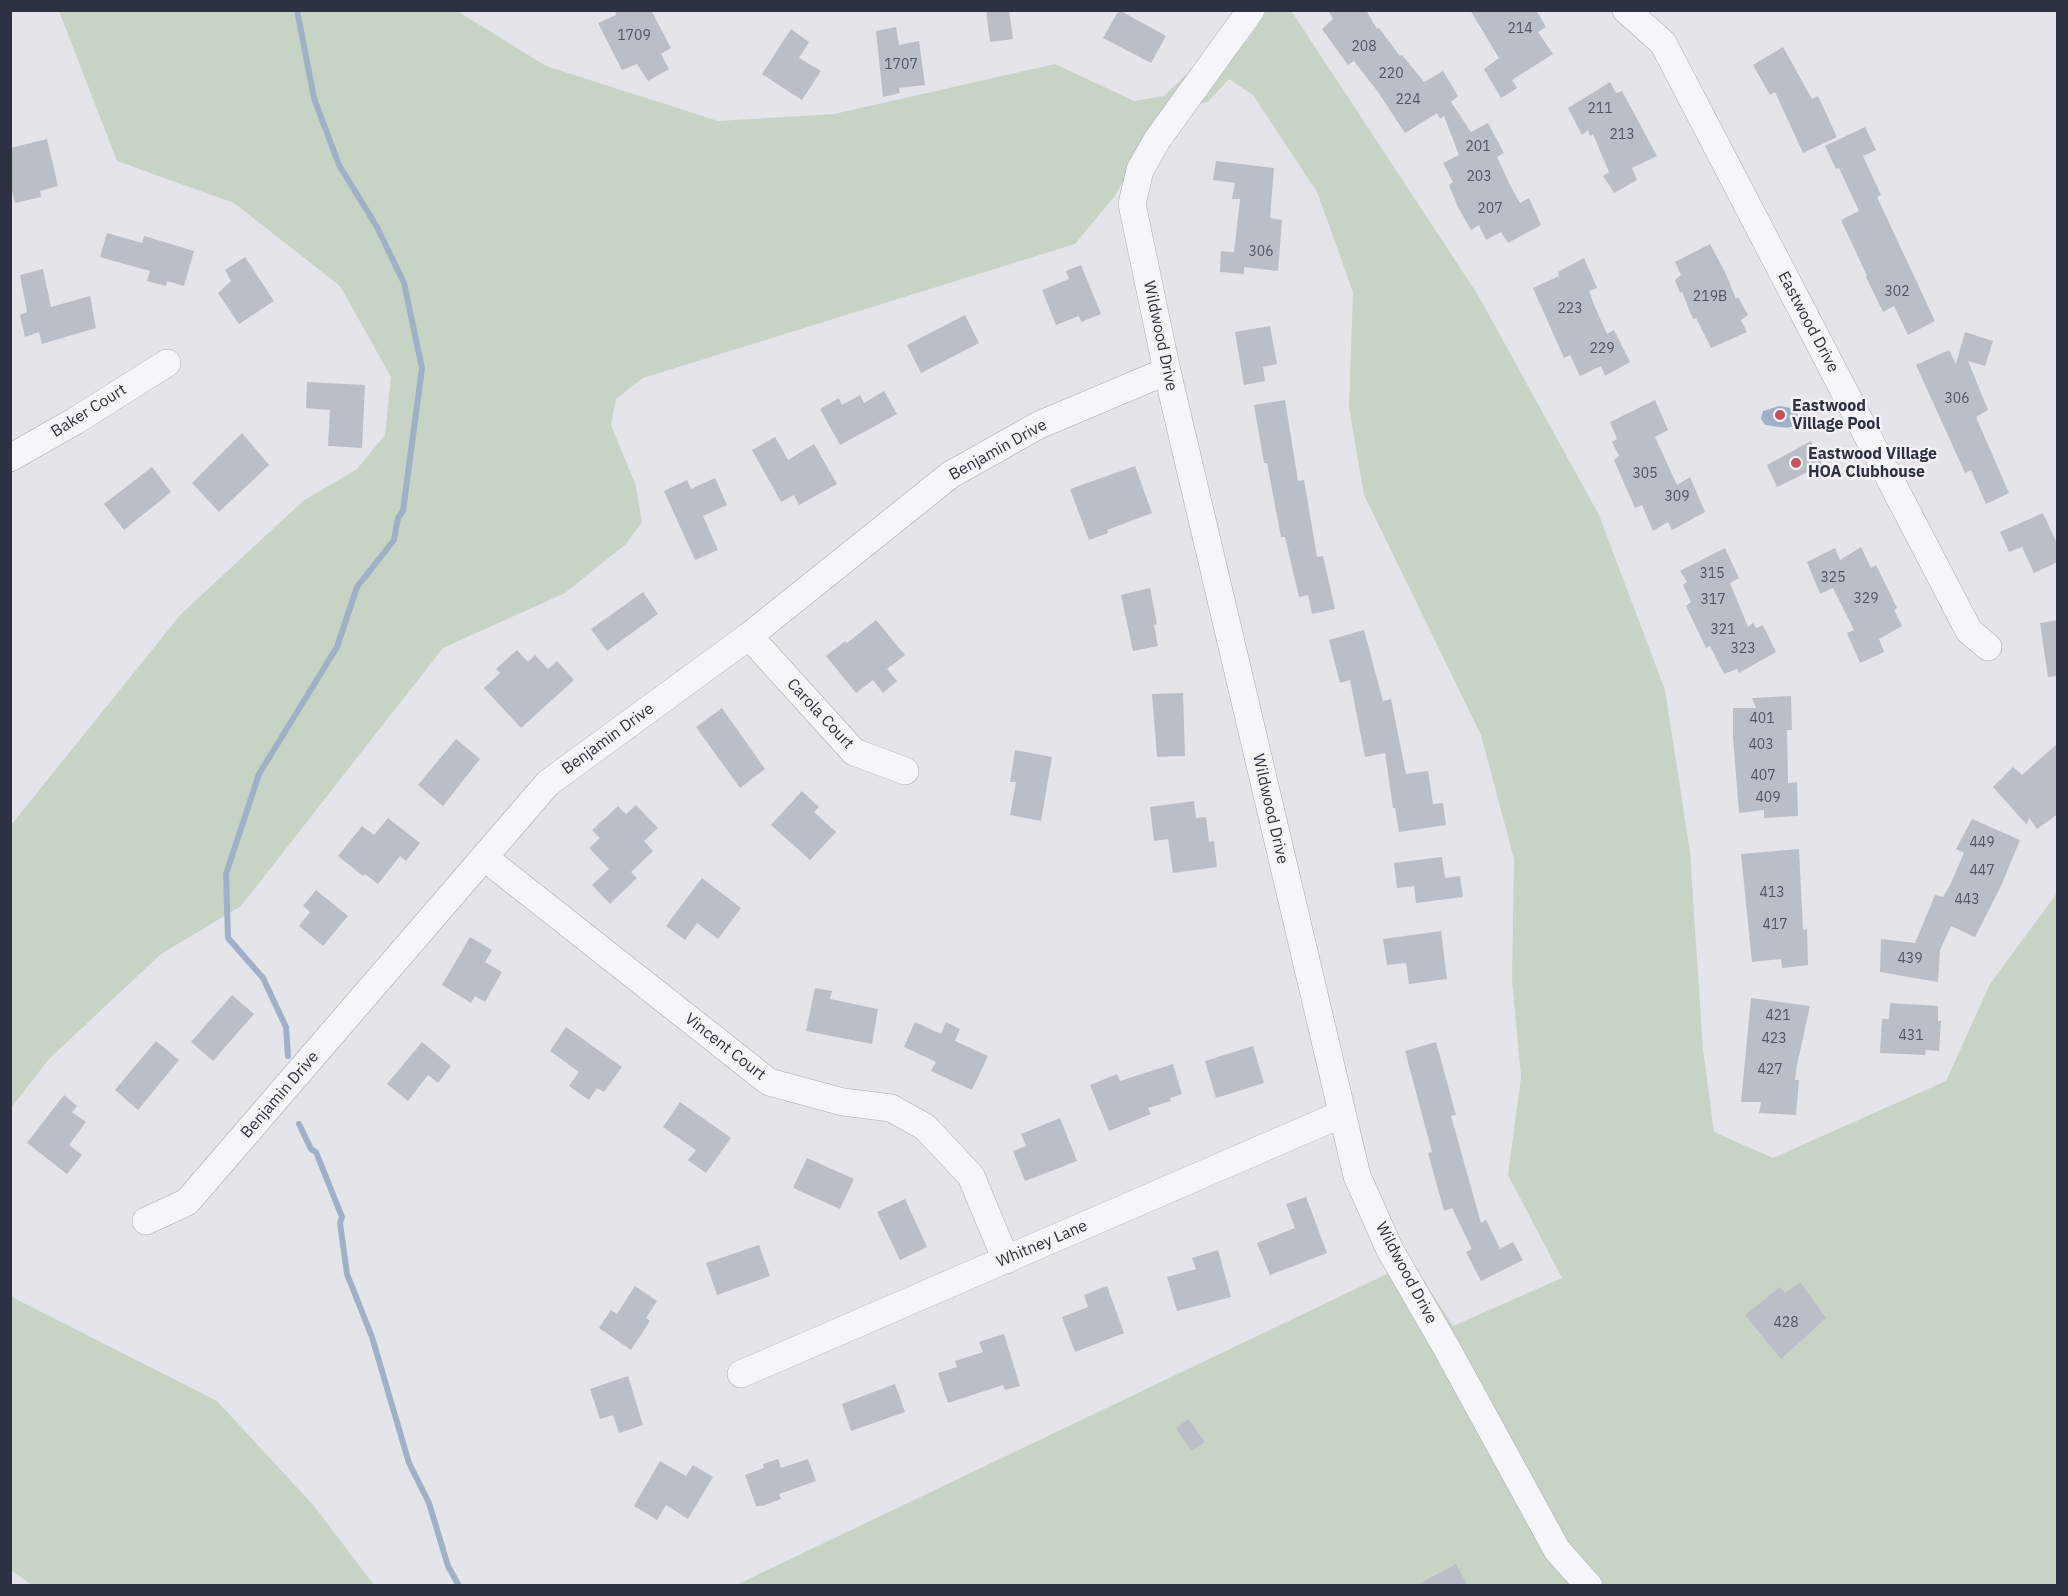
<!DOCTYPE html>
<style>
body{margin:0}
#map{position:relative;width:2068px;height:1596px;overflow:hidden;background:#e3e5ea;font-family:"IBM Plex Sans",sans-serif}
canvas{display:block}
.frame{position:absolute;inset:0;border:12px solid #2c3241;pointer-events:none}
</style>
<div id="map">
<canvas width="2068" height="1596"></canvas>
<div class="frame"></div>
</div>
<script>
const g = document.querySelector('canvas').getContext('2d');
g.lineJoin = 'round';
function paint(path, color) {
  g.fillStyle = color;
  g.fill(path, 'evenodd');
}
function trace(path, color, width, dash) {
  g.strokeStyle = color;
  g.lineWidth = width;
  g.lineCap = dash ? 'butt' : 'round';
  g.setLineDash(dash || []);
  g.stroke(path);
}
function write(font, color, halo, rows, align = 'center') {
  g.font = font + ' "IBM Plex Sans",sans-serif';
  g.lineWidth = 5;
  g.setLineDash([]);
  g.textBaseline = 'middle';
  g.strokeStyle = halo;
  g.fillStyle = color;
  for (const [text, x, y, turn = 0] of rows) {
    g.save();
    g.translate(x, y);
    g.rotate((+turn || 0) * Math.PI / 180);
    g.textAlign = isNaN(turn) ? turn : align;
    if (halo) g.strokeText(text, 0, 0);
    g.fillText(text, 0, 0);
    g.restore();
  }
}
const green = new Path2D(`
 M 59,11 L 457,11 L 546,66 L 718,121 L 834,114 L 1055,64 L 1134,101 L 1164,96 L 1204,57 L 1225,27 L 1247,41 L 1267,11 L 1292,12 L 1478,295 L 1599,515 L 1665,690 L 1690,852 L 1703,1050 L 1714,1132 L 1773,1158 L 1946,1081 L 1990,984 L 2057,893 L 2057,1585 L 736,1585 L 1412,1262 L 1453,1326 L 1562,1278 L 1508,1175 L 1521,1077 L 1512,980 L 1514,859 L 1481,735 L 1364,495 L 1349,408 L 1353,292 L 1317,192 L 1253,95 L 1229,79 L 1208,102 L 1166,108 L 1114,197 L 1075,244 L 643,378 L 616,399 L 611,425 L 636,486 L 642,522 L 626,544 L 565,593 L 443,648 L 241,906 L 161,954 L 49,1059 L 11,1108 L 11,825 L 181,614 L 303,501 L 357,469 L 385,435 L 391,377 L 340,286 L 234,203 L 117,161 Z
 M 10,1296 L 217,1401 L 314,1506 L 374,1585 L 33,1586 L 11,1570 Z`);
const water = new Path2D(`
 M 1779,406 C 1789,407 1795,408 1800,418 C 1796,433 1778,426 1765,425 L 1761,419 L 1763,411 Z`);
const stream = new Path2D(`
 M 288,1056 L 286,1027 L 263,978 L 228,938 L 226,874 L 259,774 L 337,647 L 357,587 L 394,540 L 398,518 L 403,511 L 422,368 L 404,283 L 377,227 L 339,165 L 314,98 L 297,10
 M 299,1124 L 311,1149 L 316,1152 L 342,1217 L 340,1223 L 347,1274 L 372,1337 L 409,1463 L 429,1503 L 448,1566 L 459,1586`);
const building = new Path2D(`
 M 615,10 L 651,10 L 671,48 L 661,54 L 669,69 L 648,81 L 637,64 L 622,70 L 598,23 L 616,15 Z
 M 986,10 L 1009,10 L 1013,39 L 990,42 Z
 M 1119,10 L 1166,36 L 1151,63 L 1103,38 Z
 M 1328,10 L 1366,10 L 1377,29 L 1379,28 L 1400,56 L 1402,55 L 1424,82 L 1443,71 L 1458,96 L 1451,102 L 1471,132 L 1488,123 L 1504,153 L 1497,157 L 1511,187 L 1520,203 L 1529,198 L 1541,225 L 1508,243 L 1501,232 L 1486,240 L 1479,225 L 1471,230 L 1458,207 L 1449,185 L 1453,182 L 1443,163 L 1459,155 L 1444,116 L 1440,119 L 1437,113 L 1405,133 L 1378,92 L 1354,61 L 1348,65 L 1322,29 L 1333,19 Z
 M 1470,10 L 1536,10 L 1546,27 L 1538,32 L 1553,54 L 1512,80 L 1517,88 L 1501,98 L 1484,69 L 1499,58 Z
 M 896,27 L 899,45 L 919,41 L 925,85 L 899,88 L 900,93 L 883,97 L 876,31 Z
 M 791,29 L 809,42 L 799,58 L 821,71 L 802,100 L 762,74 Z
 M 1783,47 L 1812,99 L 1818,96 L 1837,137 L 1803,153 L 1775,92 L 1770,95 L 1753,65 Z
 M 1610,82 L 1616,93 L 1622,91 L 1657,156 L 1632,168 L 1637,180 L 1614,193 L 1603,176 L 1609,172 L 1593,134 L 1590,136 L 1588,130 L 1582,135 L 1568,108 Z
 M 1865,127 L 1876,150 L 1863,156 L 1881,195 L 1877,197 L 1935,321 L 1908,335 L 1894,306 L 1883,312 L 1866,277 L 1867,276 L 1841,220 L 1859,211 L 1839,168 L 1836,169 L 1825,146 Z
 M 47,139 L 58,186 L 40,191 L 41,197 L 15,203 L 10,183 L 10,148 Z
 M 1216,161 L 1274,168 L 1270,218 L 1282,220 L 1278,271 L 1244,267 L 1244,274 L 1220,272 L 1221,251 L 1234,252 L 1240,199 L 1232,199 L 1235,183 L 1213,180 Z
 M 107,233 L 142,243 L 144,236 L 194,251 L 184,286 L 167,281 L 166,286 L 147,281 L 150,271 L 100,257 Z
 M 1710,244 L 1725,272 L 1736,299 L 1738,297 L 1748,315 L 1741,320 L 1747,332 L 1711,348 L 1696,318 L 1693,319 L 1682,292 L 1680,293 L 1675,280 L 1681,275 L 1675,262 Z
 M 245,257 L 274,301 L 239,324 L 218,293 L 231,281 L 225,270 Z
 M 1584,258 L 1597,288 L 1589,291 L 1595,307 L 1607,334 L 1614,330 L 1630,362 L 1605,376 L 1601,366 L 1580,376 L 1570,355 L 1564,358 L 1533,288 L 1559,276 L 1558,272 Z
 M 1081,265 L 1101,314 L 1081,322 L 1079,316 L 1056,325 L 1042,290 L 1069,279 L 1066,271 Z
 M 43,269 L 51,307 L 90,296 L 96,328 L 42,344 L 39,332 L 25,337 L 20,315 L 27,312 L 20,275 Z
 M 965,315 L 979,343 L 921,373 L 907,345 Z
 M 1270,326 L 1277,364 L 1263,367 L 1265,381 L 1244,385 L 1235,332 Z
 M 1965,332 L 1993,341 L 1985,366 L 1968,361 L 1988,410 L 1976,417 L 2009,493 L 1986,504 L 1971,470 L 1965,473 L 1916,365 L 1949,350 L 1956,364 Z
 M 307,382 L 365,385 L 362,448 L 328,446 L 330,410 L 306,408 Z
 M 884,391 L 897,414 L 840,445 L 820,409 L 839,398 L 842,405 L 860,395 L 864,403 Z
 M 1285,400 L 1298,481 L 1304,480 L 1317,557 L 1323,556 L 1335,609 L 1312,614 L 1308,595 L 1299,597 L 1285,537 L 1281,537 L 1267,463 L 1264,463 L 1254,405 Z
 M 1655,400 L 1668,430 L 1655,437 L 1677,485 L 1690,477 L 1705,512 L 1672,530 L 1668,522 L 1653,531 L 1642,505 L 1635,508 L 1614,460 L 1619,456 L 1612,442 L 1617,439 L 1610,422 Z
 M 242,433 L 269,465 L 219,512 L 192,483 Z
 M 775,437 L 788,460 L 814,444 L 837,484 L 799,505 L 794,495 L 781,502 L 752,450 Z
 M 1811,441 L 1822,465 L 1777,487 L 1767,465 Z
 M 1135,466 L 1152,513 L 1107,530 L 1108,533 L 1089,540 L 1070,489 Z
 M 152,467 L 171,492 L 124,530 L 104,504 Z
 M 715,478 L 727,505 L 703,516 L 718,550 L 695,560 L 664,491 L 687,480 L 691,489 Z
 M 2043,513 L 2058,546 L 2058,562 L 2034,573 L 2022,547 L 2009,552 L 2000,532 Z
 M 1861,547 L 1871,568 L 1876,565 L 1897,608 L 1894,610 L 1902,626 L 1879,639 L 1884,652 L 1860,663 L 1847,633 L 1854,630 L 1833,588 L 1820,594 L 1807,562 L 1835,548 L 1840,560 Z
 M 1725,548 L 1739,578 L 1730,583 L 1748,627 L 1753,623 L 1756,628 L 1763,625 L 1776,652 L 1739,673 L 1737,669 L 1724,674 L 1710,646 L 1706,648 L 1686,606 L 1691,602 L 1683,585 L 1687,582 L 1680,571 Z
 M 1150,588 L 1157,624 L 1154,625 L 1158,646 L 1133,651 L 1121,595 Z
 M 643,592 L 658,614 L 607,651 L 591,629 Z
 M 876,620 L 905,655 L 887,669 L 897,681 L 883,693 L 873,680 L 856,693 L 826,656 L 845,641 L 847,643 Z
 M 2058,620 L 2058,676 L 2048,677 L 2040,623 Z
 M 1364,630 L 1383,701 L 1391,699 L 1406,774 L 1428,771 L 1433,804 L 1443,803 L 1446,825 L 1399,832 L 1395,808 L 1393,808 L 1385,753 L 1365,757 L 1350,680 L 1340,683 L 1329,640 Z
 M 517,650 L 528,662 L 535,655 L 548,669 L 557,661 L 574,680 L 521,728 L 484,688 L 500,673 L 496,669 Z
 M 1183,693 L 1185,756 L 1157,757 L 1152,694 Z
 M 1791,696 L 1792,730 L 1787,730 L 1788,783 L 1797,782 L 1798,816 L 1764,818 L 1764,810 L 1739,813 L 1733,738 L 1733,708 L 1756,708 L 1752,698 Z
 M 722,708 L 765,769 L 740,788 L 696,727 Z
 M 456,739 L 480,759 L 443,806 L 418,785 Z
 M 2058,743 L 2058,814 L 2037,829 L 2029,818 L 2027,825 L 1993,787 L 2013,767 L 2022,775 Z
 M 1015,750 L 1052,757 L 1041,821 L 1010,815 L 1016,782 L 1010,782 Z
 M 802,791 L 819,807 L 814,812 L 836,832 L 810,860 L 771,825 Z
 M 1194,801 L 1196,818 L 1206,817 L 1209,842 L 1214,841 L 1217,867 L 1173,873 L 1168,839 L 1154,841 L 1150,807 Z
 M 636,805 L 658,828 L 644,841 L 653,851 L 631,872 L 637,878 L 610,904 L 592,885 L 609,869 L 589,848 L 600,838 L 592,830 L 618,806 L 626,814 Z
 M 388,818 L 420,843 L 406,861 L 400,856 L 378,884 L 365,874 L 363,876 L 338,856 L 362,826 L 374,835 Z
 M 1972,819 L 2020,840 L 2001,886 L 1975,937 L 1951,926 L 1940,950 L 1938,982 L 1880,972 L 1881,939 L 1915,943 L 1935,895 L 1943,897 L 1950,885 L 1964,853 L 1956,849 Z
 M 1799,849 L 1803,930 L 1807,929 L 1808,965 L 1782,968 L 1781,959 L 1752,962 L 1741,854 Z
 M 1442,857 L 1445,878 L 1460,876 L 1463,897 L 1416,903 L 1414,886 L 1397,888 L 1394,863 Z
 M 702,878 L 741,908 L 718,939 L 697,923 L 685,940 L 666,926 Z
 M 316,890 L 348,916 L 323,946 L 299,926 L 310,912 L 303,906 Z
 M 1441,931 L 1447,979 L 1409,984 L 1406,963 L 1387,965 L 1383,939 Z
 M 470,937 L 492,950 L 485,962 L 502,972 L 485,1002 L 475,996 L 471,1003 L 442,985 Z
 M 815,988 L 832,991 L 830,999 L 878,1009 L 872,1044 L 806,1031 Z
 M 232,995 L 254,1014 L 213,1061 L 191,1042 Z
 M 1751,998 L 1810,1006 L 1797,1065 L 1795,1080 L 1799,1080 L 1796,1115 L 1759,1113 L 1761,1102 L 1741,1102 Z
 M 1890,1003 L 1938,1006 L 1938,1021 L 1941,1021 L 1939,1051 L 1926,1050 L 1925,1055 L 1880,1053 L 1882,1019 L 1889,1019 Z
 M 915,1022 L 941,1034 L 946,1022 L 960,1029 L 955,1041 L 988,1056 L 972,1090 L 931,1071 L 936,1062 L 904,1047 Z
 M 566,1027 L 622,1067 L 604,1092 L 597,1088 L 589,1100 L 569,1086 L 579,1072 L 550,1051 Z
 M 156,1041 L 179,1060 L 138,1110 L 115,1090 Z
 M 422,1042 L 451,1066 L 438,1083 L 428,1075 L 408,1101 L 387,1084 Z
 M 1436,1042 L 1456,1115 L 1451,1116 L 1481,1223 L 1486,1220 L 1500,1249 L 1513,1242 L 1523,1260 L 1481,1281 L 1466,1252 L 1472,1249 L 1452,1208 L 1444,1211 L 1428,1153 L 1432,1152 L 1405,1051 Z
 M 1253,1046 L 1264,1083 L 1216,1098 L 1205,1061 Z
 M 1173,1064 L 1182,1094 L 1170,1098 L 1171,1101 L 1148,1108 L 1151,1114 L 1109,1131 L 1090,1085 L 1117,1074 L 1120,1081 Z
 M 64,1095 L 77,1106 L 72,1112 L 86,1122 L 69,1145 L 82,1155 L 67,1174 L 27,1143 Z
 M 680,1102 L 731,1138 L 706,1173 L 688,1160 L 696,1150 L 663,1127 Z
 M 1060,1118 L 1077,1161 L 1025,1181 L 1013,1151 L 1026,1146 L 1021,1134 Z
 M 807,1158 L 854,1179 L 840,1209 L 793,1188 Z
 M 1306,1197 L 1327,1253 L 1270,1275 L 1257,1243 L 1295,1228 L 1286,1204 Z
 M 905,1199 L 927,1247 L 900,1260 L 877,1212 Z
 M 759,1245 L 770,1276 L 717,1295 L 706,1263 Z
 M 1218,1250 L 1231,1297 L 1177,1311 L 1167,1277 L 1196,1269 L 1192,1258 Z
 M 1800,1282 L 1826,1318 L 1781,1359 L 1745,1315 L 1780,1287 L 1785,1293 Z
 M 635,1286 L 657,1301 L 646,1318 L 650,1321 L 631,1350 L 599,1328 L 611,1310 L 617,1314 Z
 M 1107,1286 L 1124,1333 L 1075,1352 L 1062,1317 L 1088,1307 L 1084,1295 Z
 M 1004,1334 L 1020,1386 L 1005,1390 L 1003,1385 L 948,1403 L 938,1373 L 957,1367 L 955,1361 L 983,1352 L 979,1342 Z
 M 628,1376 L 643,1425 L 619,1433 L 613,1415 L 600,1419 L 590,1389 Z
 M 895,1384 L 905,1412 L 851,1431 L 842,1404 Z
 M 1188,1419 L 1205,1442 L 1192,1451 L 1176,1428 Z
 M 778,1459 L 781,1468 L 808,1459 L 816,1481 L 779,1494 L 781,1499 L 762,1506 L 756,1506 L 745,1475 L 764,1468 L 763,1464 Z
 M 660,1461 L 686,1476 L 693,1465 L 713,1477 L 688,1519 L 666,1505 L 657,1520 L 634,1506 Z
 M 1456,1564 L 1468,1586 L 1415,1586 Z`);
const minor = new Path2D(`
 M 1251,10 L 1157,140 L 1140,170 L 1132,204 L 1167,371 L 1357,1176 L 1390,1250 L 1446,1347 L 1557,1550 L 1589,1586
 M 1626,10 L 1663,43 L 1969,631 L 1988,647
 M 10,458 L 75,421 L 167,363
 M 749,636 L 854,752 L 905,771
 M 485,858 L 769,1082 L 843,1102 L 891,1108 L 925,1127 L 971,1176 L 1006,1260
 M 146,1221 L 187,1202 L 548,783 L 749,636 L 950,475 L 1039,425 L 1167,371
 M 741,1374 L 1342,1114`);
const markers = [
 [1780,415,6,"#c6515a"],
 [1796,463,6,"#c6515a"]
];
const numberNames = [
 ["214",1520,29],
 ["1709",634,36],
 ["208",1364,47],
 ["1707",901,65],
 ["220",1391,74],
 ["224",1408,100],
 ["211",1600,109],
 ["213",1622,135],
 ["201",1478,147],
 ["203",1479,177],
 ["207",1490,209],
 ["306",1261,252],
 ["302",1897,292],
 ["219B",1710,297],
 ["223",1570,309],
 ["229",1602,349],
 ["306",1957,399],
 ["305",1645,474],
 ["309",1677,497],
 ["315",1712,574],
 ["325",1833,578],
 ["329",1866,599],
 ["317",1713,600],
 ["321",1723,630],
 ["323",1743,649],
 ["401",1762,719],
 ["403",1761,745],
 ["407",1763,776],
 ["409",1768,798],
 ["449",1982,843],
 ["447",1982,871],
 ["413",1772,893],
 ["443",1967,900],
 ["417",1775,925],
 ["439",1910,959],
 ["421",1778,1016],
 ["431",1911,1036],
 ["423",1774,1039],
 ["427",1770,1070],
 ["428",1786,1323]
];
const streetNames = [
 ["Eastwood Drive",1808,322,62],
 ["Wildwood Drive",1160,336,78],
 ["Baker Court",89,411,-32],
 ["Benjamin Drive",998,450,-29],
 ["Carola Court",820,714,47],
 ["Benjamin Drive",608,739,-36],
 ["Wildwood Drive",1270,809,77],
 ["Vincent Court",725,1047,38],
 ["Benjamin Drive",280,1095,-49],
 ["Whitney Lane",1042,1244,-23],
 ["Wildwood Drive",1406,1273,62]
];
const poiNames = [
 ["Eastwood",1792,406],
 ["Village Pool",1792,424],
 ["Eastwood Village",1808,454],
 ["HOA Clubhouse",1808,472]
];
paint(green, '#c7d4c5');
paint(water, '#a0b0c8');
trace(stream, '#a0b0c8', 6);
paint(building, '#babec7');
trace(minor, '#a8acb4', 28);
trace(minor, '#f5f6f9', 27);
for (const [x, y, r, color] of markers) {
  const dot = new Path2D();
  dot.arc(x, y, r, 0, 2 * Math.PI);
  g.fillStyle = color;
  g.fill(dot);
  trace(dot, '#f3f4f8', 2);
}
write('14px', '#505562', null, numberNames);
write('16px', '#2c3241', '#f3f4f8', streetNames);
write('bold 16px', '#2c3241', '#f3f4f8', poiNames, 'left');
</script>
